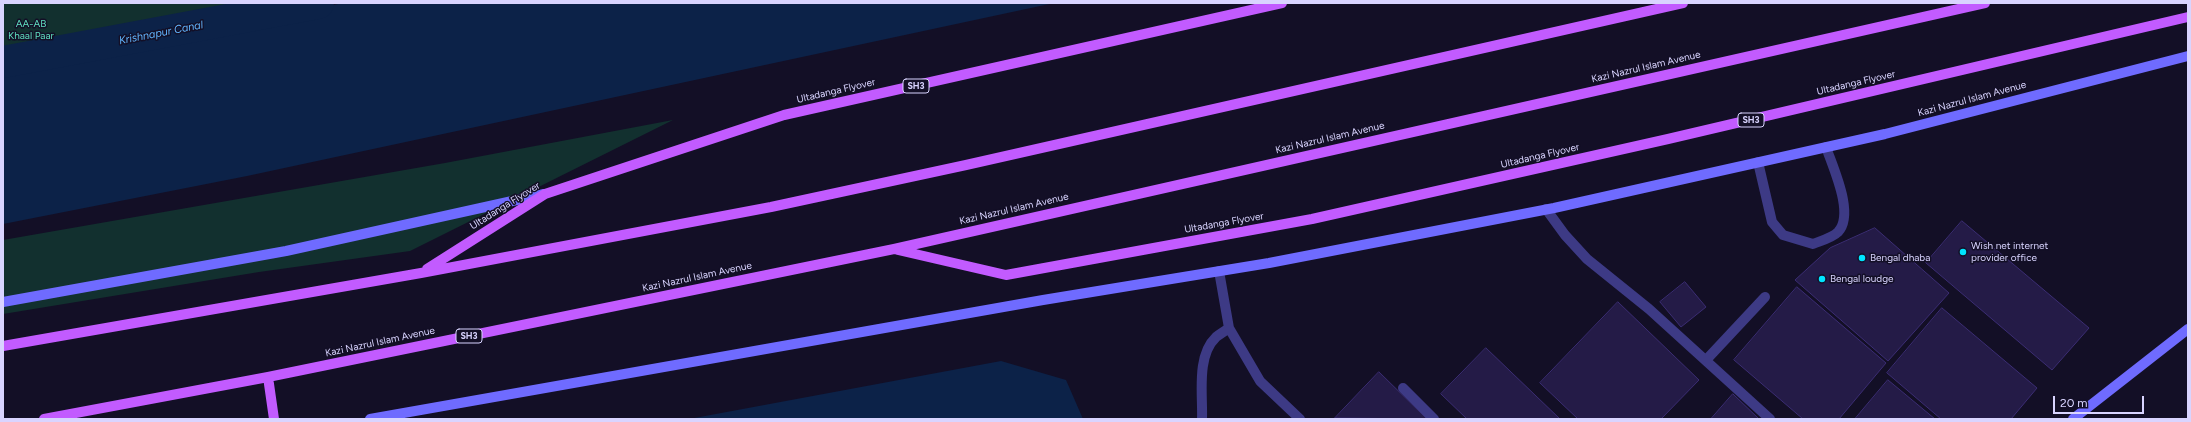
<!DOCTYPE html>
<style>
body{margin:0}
#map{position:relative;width:2191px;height:422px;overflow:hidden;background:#130f26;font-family:Figtree,sans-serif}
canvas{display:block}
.frame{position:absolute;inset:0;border:4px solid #d9d4ff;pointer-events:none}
.scale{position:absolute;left:2053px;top:396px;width:91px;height:18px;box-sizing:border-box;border:2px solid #d9d4ff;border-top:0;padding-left:5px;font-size:12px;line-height:14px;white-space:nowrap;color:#d9d4ff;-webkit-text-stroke:3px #130f26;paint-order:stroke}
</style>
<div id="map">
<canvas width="2191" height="422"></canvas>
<div class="frame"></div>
<div class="scale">20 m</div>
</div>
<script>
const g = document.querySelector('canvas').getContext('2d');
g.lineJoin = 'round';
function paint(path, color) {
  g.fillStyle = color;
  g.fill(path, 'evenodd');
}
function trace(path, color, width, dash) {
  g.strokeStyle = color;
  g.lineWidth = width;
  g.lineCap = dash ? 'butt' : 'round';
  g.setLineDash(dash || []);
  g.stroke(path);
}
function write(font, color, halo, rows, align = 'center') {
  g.font = font + ' Figtree,sans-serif';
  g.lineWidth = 3;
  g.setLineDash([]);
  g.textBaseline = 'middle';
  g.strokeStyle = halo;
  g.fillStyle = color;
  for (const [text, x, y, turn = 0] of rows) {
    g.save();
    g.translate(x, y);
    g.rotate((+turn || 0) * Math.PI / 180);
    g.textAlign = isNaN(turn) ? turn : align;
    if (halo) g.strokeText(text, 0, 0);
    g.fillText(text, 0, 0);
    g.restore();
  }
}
const green = new Path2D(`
 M 3,3 L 311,3 L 3,63 Z
 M 673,120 L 410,251 L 259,272 L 3,314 L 3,240 L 445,163 Z`);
const water = new Path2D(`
 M 343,3 L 1054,3 L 247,176 L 3,224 L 3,71 Z
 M 1001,361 L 1066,380 L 1083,419 L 689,419 Z`);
const canal = new Path2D(`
 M 3,62 L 318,3`);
const building = new Path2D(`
 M 1962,221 L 2089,328 L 2052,370 L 1926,263 Z
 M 1875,228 L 1949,293 L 1888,361 L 1795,280 L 1830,248 Z
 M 1685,282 L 1706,307 L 1681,327 L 1660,302 Z
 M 1797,287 L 1886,363 L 1839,419 L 1803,419 L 1734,360 Z
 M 1618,302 L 1699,380 L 1661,419 L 1578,419 L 1540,383 Z
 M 1942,308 L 2037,388 L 2011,419 L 1941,419 L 1887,373 Z
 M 1486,348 L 1560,419 L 1467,419 L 1441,394 Z
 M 1379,372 L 1427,419 L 1335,418 Z
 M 1888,380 L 1935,419 L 1855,419 Z
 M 1733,394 L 1759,419 L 1711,419 Z`);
const lane = new Path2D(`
 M 1758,162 L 1772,222 L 1783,235 L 1813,244 C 1820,241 1832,238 1838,232 C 1855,214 1833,168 1826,147`);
const street = new Path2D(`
 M 1546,209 L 1565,235 L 1587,259 L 1649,309 L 1770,419
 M 1219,271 L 1229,328 L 1260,381 L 1300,419
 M 1707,359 L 1765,297
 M 1403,388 L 1434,419
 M 1202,419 C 1203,395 1196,356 1216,337 C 1220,334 1225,331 1229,328`);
const secondary = new Path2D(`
 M 3,302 L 286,251 L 544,194
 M 370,419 L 1043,300 L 1269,263 L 1554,208 L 1885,134 L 2188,56
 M 2073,419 L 2188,329`);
const primary = new Path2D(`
 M 898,250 L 1006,275 L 1312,219 L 1668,139 L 2188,17
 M 427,269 L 545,194 L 784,115 L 1282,3
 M 3,346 L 421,273 L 771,207 L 966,165 L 1683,3
 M 268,377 L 274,419
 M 44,419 L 268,377 L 894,249 L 1985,3`);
const markers = [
 [1963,252,4,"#00e5ff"],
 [1862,258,4,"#00e5ff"],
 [1822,279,4,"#00e5ff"]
];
const shields = [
 [916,86,26],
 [1751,120,26],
 [469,336,26]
];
const shieldNames = [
 ["SH3",916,86],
 ["SH3",1751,120],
 ["SH3",469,336]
];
const parkNames = [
 ["AA-AB",31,24],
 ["Khaal Paar",31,36]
];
const streetNames = [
 ["Kazi Nazrul Islam Avenue",1646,67,-13],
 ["Ultadanga Flyover",1856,83,-13],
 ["Ultadanga Flyover",836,91,-13],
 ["Kazi Nazrul Islam Avenue",1972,99,-15],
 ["Kazi Nazrul Islam Avenue",1330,138,-13],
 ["Ultadanga Flyover",1540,156,-13],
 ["Ultadanga Flyover",505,206,-32],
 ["Kazi Nazrul Islam Avenue",1014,209,-13],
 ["Ultadanga Flyover",1224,223,-10],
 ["Kazi Nazrul Islam Avenue",697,277,-12],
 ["Kazi Nazrul Islam Avenue",380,342,-12]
];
const poiNames = [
 ["Wish net internet",1971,246],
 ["provider office",1971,258],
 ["Bengal dhaba",1870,258],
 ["Bengal loudge",1830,279]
];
const waterNames = [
 ["Krishnapur Canal",161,33,-11]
];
paint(green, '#12302f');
paint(water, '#0c2248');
trace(canal, '#0c2248', 32);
paint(building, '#241b47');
trace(building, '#3b2d73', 1);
trace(lane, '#3d3a85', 10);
trace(street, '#3d3a85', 10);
trace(secondary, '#6f6bff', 10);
trace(primary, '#c25bff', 10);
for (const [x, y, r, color] of markers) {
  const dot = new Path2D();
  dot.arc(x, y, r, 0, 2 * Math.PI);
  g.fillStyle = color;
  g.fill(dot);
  trace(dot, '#130f26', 1.5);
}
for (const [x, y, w] of shields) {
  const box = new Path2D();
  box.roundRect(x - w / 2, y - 7, w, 14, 3);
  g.fillStyle = '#130f26';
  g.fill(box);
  trace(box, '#d9d4ff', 1);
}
write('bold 9px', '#d9d4ff', null, shieldNames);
write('10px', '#5fe0c0', '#130f26', parkNames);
write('10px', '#d9d4ff', '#130f26', streetNames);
write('10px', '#d9d4ff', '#130f26', poiNames, 'left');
write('italic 11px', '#62b6ff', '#130f26', waterNames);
</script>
